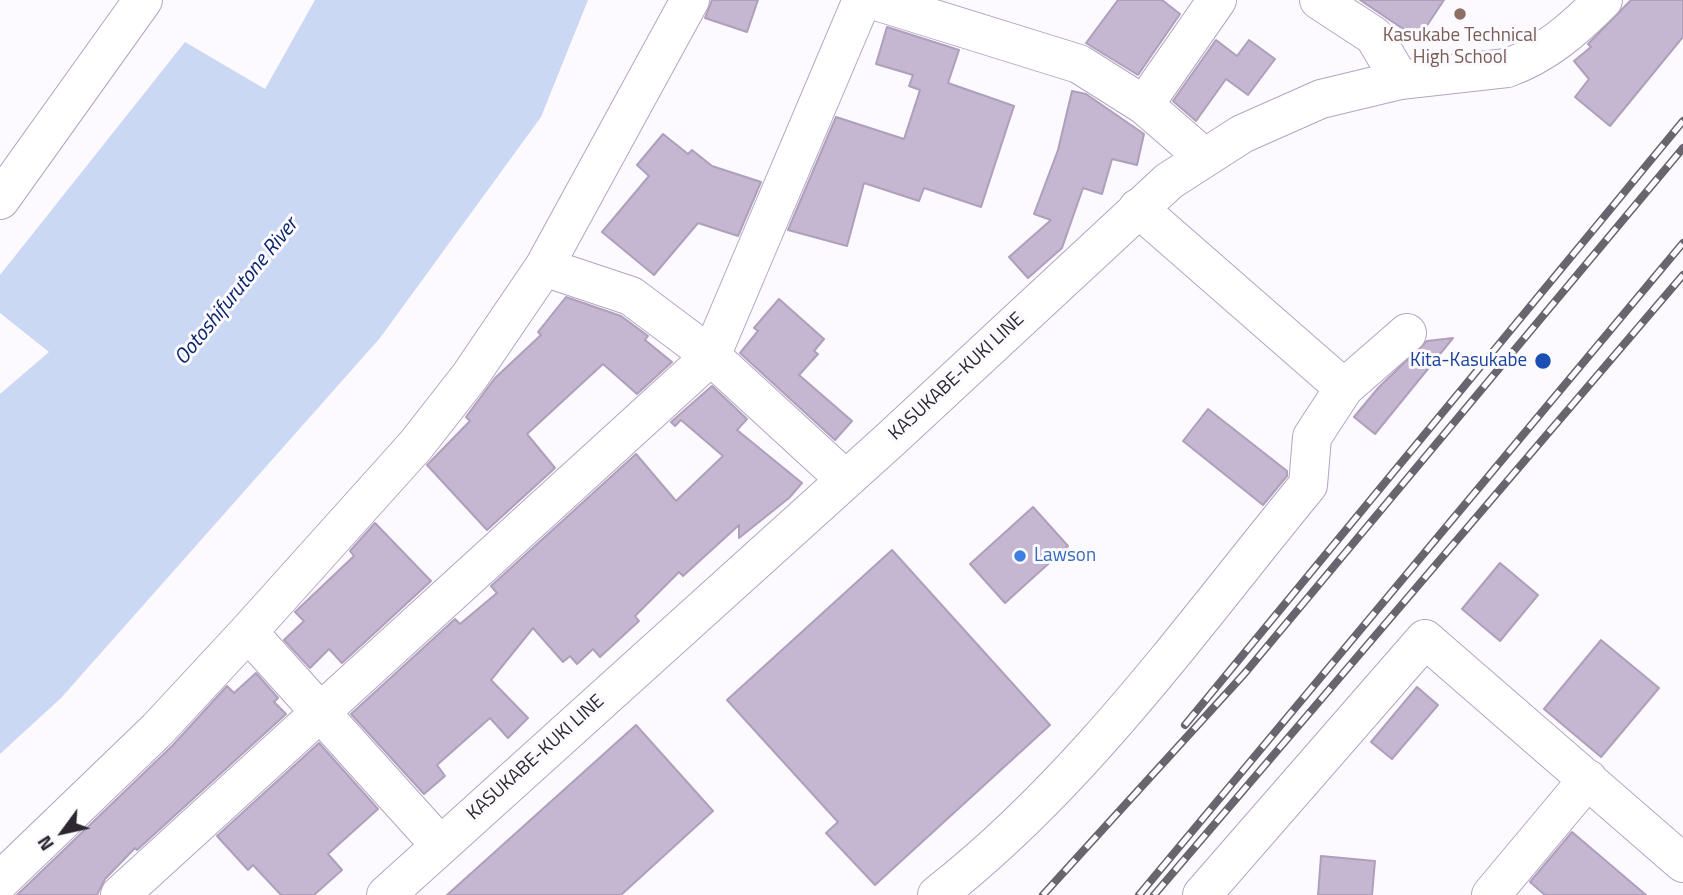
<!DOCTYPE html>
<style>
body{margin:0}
#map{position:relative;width:1683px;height:895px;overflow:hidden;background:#fcf9ff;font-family:"Titillium Web",sans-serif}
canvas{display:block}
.north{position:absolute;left:28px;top:797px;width:70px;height:70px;-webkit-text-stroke:5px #fcf9ff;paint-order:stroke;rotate:237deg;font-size:19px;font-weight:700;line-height:28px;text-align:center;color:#2d2731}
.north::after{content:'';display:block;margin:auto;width:24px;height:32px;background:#2d2731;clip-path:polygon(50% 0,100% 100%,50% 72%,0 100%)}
</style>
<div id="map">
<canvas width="1683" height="895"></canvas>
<div class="north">N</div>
</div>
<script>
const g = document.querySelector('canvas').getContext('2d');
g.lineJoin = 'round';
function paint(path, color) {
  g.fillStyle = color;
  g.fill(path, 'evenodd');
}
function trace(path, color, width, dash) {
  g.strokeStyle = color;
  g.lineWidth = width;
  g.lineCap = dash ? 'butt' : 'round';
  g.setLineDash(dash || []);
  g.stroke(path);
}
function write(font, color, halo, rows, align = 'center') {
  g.font = font + ' "Titillium Web",sans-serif';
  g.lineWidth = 6;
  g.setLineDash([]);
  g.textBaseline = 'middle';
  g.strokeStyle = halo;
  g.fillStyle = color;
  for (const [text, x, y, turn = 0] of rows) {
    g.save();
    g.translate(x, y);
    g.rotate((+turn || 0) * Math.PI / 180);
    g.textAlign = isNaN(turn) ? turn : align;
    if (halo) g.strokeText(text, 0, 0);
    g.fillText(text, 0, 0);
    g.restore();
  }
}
const water = new Path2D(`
 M 315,0 L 588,0 L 541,117 L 380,338 L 61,698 L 0,754 L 0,394 L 49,352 L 0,313 L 0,275 L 185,42 L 265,89 Z`);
const building = new Path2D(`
 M 712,0 L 758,0 L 747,32 L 705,18 Z
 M 1118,0 L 1162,0 L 1180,14 L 1138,75 L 1086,43 Z
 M 1360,0 L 1444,0 L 1418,39 Z
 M 1631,0 L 1683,0 L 1683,37 L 1610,126 L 1575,97 L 1589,79 L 1574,61 L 1591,47 L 1588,44 Z
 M 887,27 L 959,50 L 948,83 L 1014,106 L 981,207 L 924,188 L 919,201 L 864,183 L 847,246 L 788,230 L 836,117 L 904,139 L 920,90 L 909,86 L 913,75 L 876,64 Z
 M 1216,40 L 1237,56 L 1249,40 L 1275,59 L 1248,95 L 1226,79 L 1196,121 L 1173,101 Z
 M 1072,91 L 1086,94 L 1144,134 L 1137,165 L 1112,159 L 1102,194 L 1083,188 L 1062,248 L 1028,278 L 1009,257 L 1051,220 L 1034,214 L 1058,150 Z
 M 663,134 L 688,154 L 692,150 L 712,166 L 761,182 L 738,236 L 698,223 L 654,275 L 602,232 L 649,176 L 637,165 Z
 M 566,297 L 621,316 L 648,336 L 645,340 L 672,362 L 637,394 L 603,364 L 527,434 L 555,468 L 487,530 L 427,465 L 470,421 L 466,417 L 495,378 L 541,335 L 538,332 Z
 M 779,299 L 824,339 L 814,351 L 818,354 L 799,375 L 852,421 L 835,440 L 740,353 L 758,331 L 754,328 Z
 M 1453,338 L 1375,434 L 1354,417 L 1379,387 L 1427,341 Z
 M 712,386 L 747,419 L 737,430 L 802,483 L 789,498 L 739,538 L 739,525 L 683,576 L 679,572 L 635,616 L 639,621 L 600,657 L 593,649 L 577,664 L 570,656 L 563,662 L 533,628 L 491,680 L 528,718 L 508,738 L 490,718 L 437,765 L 445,776 L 424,794 L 351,714 L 455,619 L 460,624 L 497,593 L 491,586 L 636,454 L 676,501 L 723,456 L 681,420 L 675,426 L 671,422 Z
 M 1208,409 L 1287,471 L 1287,476 L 1263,505 L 1183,441 Z
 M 1033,507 L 1068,546 L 1005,603 L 970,564 Z
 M 375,523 L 431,581 L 342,663 L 329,649 L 310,668 L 284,640 L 304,621 L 295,612 L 354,556 L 350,551 Z
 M 892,550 L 1050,725 L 875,885 L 826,833 L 838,822 L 727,700 Z
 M 1500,563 L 1538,595 L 1500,641 L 1462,609 Z
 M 1601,640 L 1659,688 L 1601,757 L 1544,709 Z
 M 256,673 L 278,698 L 274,702 L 286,714 L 137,850 L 135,848 L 105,879 L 97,895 L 17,895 L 172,746 L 227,686 L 234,693 Z
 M 1417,687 L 1438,705 L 1392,759 L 1371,742 Z
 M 636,725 L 713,811 L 621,895 L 447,895 Z
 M 319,743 L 378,809 L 328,854 L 342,870 L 314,895 L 281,895 L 253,865 L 248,870 L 217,836 Z
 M 1572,832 L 1646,895 L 1545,895 L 1530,882 Z
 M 1321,856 L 1375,861 L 1372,895 L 1318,895 Z`);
const minor = new Path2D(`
 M 873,0 L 1079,64 L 1144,105 L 1204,157
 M 1319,0 L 1374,36 L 1400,80
 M 1144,105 L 1217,0
 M 0,200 L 143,0
 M 1138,208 L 1344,388
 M 544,267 L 690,0
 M 440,845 L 248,632 L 416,445 L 470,376 L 544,267 L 631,296 L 711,356 L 845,479
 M 0,881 L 157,730 L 248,632
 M 120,895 L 711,356 L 862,0
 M 937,895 C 1082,782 1192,626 1308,485 L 1312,437 L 1344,388 L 1407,333
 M 1202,895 L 1425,639 L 1683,863
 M 1491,895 L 1588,779`);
const major = new Path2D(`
 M 386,895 L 892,438 L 1169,181 L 1242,134 L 1321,99 L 1400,80 L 1507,68 C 1546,54 1574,29 1603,0`);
const rail = new Path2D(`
 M 1185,725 L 1683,121
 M 1043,895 L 1245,673 L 1683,148
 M 1139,895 L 1683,243
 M 1154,895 L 1683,275`);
const markers = [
 [1460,14,7,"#8d6e63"],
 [1543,361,9,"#1a4fb4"],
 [1020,556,7,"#3f7fe0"]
];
const educationNames = [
 ["Kasukabe Technical",1460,36],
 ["High School",1460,58]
];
const transitNames = [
 ["Kita-Kasukabe",1527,361]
];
const streetNames = [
 ["KASUKABE-KUKI LINE",957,377,-43],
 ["KASUKABE-KUKI LINE",536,758,-42]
];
const shopNames = [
 ["Lawson",1034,556]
];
const waterNames = [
 ["Ootoshifurutone River",237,292,-51]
];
paint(water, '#cbd8f3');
paint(building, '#c5b6d1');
trace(building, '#ae9fba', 2);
trace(minor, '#b4a5c1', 40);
trace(major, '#b4a5c1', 40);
trace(minor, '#fff', 38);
trace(major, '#fff', 38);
trace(rail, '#69646d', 8);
trace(rail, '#fcf9ff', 5, [16]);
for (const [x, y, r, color] of markers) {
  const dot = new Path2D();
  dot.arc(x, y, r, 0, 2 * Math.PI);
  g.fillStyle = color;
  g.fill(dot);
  trace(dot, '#fcf9ff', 2.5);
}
write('19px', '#785e54', '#fcf9ff', educationNames);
write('19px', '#164399', '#fcf9ff', transitNames, 'right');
write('19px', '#2d2731', '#fcf9ff', streetNames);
write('19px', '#366cbe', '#fcf9ff', shopNames, 'left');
write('italic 21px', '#09266d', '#fcf9ff', waterNames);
</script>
